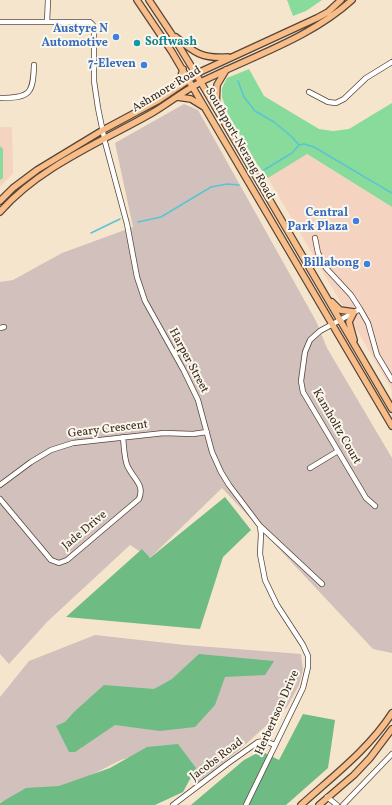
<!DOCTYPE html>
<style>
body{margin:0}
canvas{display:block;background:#f5e5cd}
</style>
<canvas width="392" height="805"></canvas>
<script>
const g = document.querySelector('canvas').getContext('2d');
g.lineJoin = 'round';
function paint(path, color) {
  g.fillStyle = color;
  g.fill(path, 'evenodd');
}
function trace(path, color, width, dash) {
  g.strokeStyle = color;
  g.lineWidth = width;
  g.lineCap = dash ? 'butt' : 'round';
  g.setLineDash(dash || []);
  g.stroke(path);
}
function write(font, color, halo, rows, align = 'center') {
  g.font = font + ' Vollkorn,serif';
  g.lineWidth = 4;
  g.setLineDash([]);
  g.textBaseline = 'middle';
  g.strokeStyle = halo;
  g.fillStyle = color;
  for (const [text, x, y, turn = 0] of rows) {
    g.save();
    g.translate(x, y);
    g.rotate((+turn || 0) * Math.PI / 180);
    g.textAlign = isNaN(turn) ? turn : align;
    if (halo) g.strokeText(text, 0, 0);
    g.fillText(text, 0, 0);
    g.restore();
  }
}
const built = new Path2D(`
 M 0,127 L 12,127 L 13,173 L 0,187 Z
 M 306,154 L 392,207 L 392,390 L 268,178 Z`);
const industrial = new Path2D(`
 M 184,104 L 198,110 L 316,321 L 327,348 L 392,458 L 392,653 L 373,649 L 222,488 L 150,558 L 130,545 L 47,622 L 9,664 L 0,654 L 0,282 L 13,280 L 62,253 L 133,227 L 115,143 Z
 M 95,635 L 185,645 L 301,654 L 303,670 L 299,685 L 287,707 L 238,751 L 198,782 L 175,748 L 151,750 L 121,760 L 65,788 L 29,793 L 0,802 L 0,697 L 29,661 Z`);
const green = new Path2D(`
 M 287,0 L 322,0 L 306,11 L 293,16 Z
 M 249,69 L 264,96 L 319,129 L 333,131 L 349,129 L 392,103 L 392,207 L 307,154 L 268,178 L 257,164 L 228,114 L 222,97 L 222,88 L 227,78 Z
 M 0,146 L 3,149 L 3,178 L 0,180 Z`);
const forest = new Path2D(`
 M 225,497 L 251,530 L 223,557 L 200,629 L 66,617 L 142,549 L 150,558 Z
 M 199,654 L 274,661 L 265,675 L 225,677 L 215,705 L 195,727 L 160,731 L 115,725 L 75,752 L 69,752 L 56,726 L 65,722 L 74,712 L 104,685 L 154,689 L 172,679 Z
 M 303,714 L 335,720 L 328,768 L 286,805 L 191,805 L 244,760 L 261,751 L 279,760 Z
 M 178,744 L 196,768 L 183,792 L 155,805 L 0,805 L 0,803 L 26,788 L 59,786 L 110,768 L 147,747 Z`);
const stream = new Path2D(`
 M 238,81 L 244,97 L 255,111 L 274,122 L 292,137 L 299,145
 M 264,170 L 292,153 L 299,145 L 304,144 L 314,147 L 392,193
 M 138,222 L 161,217 L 211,187 L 227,184 L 239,185
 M 91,233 L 120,219`);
const minor = new Path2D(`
 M 0,22 L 90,22 L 93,25 L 94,30 L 94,81 L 98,108 L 105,142 L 127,224 L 137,277 L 145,301 L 184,371 L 198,400 L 212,452 L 221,472 L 229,485 L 260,526 L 322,584
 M 47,22 L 48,0
 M 309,92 L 328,102 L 336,103 L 344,99 L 366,78 L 392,62
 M 0,98 C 30,98 33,94 34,65
 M 315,238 L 318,253 L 326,268 L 351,295 L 360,309 L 368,323 L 377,355 L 392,380
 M 360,309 L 320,331 L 310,340 L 305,352 L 301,381 L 303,392 L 366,498 L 375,506
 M 0,328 L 4,327
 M 310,468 L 338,451
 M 0,485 L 31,462 L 51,450 L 73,443 L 164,433 L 193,434 L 207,432
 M 0,499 L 51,560 L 59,563 L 67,560 L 139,499 C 145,484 133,479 127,465 C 124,456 124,447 123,437
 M 327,797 L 337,805
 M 173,805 L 227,764 L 258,742 L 265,741 L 275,745
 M 246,805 L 303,688 L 308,667 L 308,656 L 303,645 L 277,605 L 265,580 L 260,554 L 261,534 L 260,526
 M 343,805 L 392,754`);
const major = new Path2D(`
 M 137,0 L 172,52 L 392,426
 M 149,0 L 171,33 L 196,74 L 392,409
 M 176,37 C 194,53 203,59 228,57
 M 175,89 L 181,76 L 183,69
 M 177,97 L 191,99 L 204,107
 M 216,107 L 217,85 L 226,70
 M 0,201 L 13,188 L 37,170 L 103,130 L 159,100 L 202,71 L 317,18 L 328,12 L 341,0
 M 0,212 C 39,167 101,142 152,113 C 171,102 188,87 209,78 C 258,54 311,37 352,0
 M 332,302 L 340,310 L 354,312 L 349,322 L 354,340
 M 301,805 C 332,777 369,749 392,713
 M 319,805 L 354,775 L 370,758 L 392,729`);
const markers = [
 [116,37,4,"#3f7fe0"],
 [137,43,4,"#0f9aa8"],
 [144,65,4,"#3f7fe0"],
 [356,221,4,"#3f7fe0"],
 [367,264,4,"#3f7fe0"]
];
const shopNames = [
 ["Austyre N",108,30],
 ["Automotive",108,44],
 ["7-Eleven",136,65],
 ["Central",348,214],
 ["Park Plaza",348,228],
 ["Billabong",359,264]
];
const cultureNames = [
 ["Softwash",145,43]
];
const streetNames = [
 ["Ashmore Road",167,90,-31],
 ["Southport-Nerang Road",239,144,60],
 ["Harper Street",188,361,62],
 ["Kamholtz Court",336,427,60],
 ["Geary Crescent",108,430,-7],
 ["Jade Drive",85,531,-40],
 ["Herbertson Drive",278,713,-66],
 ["Jacobs Road",217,760,-37]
];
paint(built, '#f5d3c1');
paint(industrial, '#d1c0bc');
paint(green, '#89db9b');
paint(forest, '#6ebb83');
trace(stream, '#59c4d3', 1.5);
trace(minor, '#574638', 6);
trace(major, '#574638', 8);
trace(minor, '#fff', 4.5);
trace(major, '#f8bd89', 5.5);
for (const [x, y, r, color] of markers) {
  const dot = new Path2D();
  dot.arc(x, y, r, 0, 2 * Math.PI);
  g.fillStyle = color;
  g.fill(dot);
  trace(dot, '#fbf7ec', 1.5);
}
write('bold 12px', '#366cbe', '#fbf7ec', shopNames, 'right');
write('bold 12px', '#0d838f', '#fbf7ec', cultureNames, 'left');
write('12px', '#3b2a1e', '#fbf7ec', streetNames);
</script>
